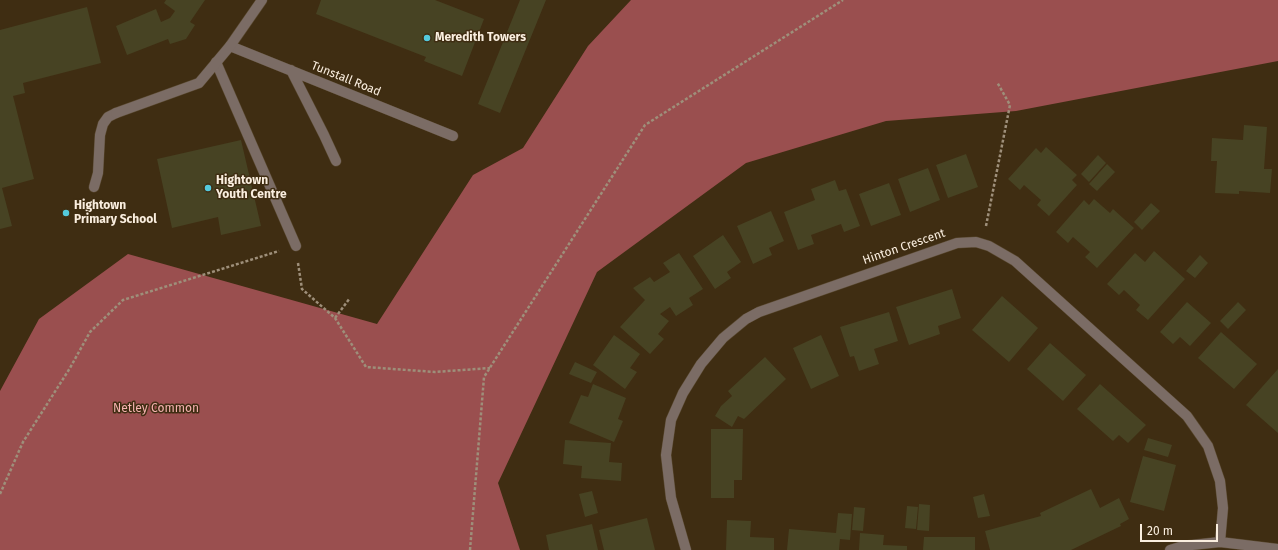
<!DOCTYPE html>
<style>
body{margin:0}
#map{position:relative;width:1278px;height:550px;overflow:hidden;background:#3f2d12;font-family:"Fira Sans",sans-serif}
canvas{display:block}
.scale{position:absolute;left:1140px;top:524px;width:78px;height:18px;box-sizing:border-box;border:2px solid #faeedf;border-top:0;padding-left:5px;font-size:12px;line-height:14px;white-space:nowrap;color:#faeedf;-webkit-text-stroke:3px #3f2d12;paint-order:stroke}
</style>
<div id="map">
<canvas width="1278" height="550"></canvas>
<div class="scale">20 m</div>
</div>
<script>
const g = document.querySelector('canvas').getContext('2d');
g.lineJoin = 'round';
function paint(path, color) {
  g.fillStyle = color;
  g.fill(path, 'evenodd');
}
function trace(path, color, width, dash) {
  g.strokeStyle = color;
  g.lineWidth = width;
  g.lineCap = dash ? 'butt' : 'round';
  g.setLineDash(dash || []);
  g.stroke(path);
}
function write(font, color, halo, rows, align = 'center') {
  g.font = font + ' "Fira Sans",sans-serif';
  g.lineWidth = 3;
  g.setLineDash([]);
  g.textBaseline = 'middle';
  g.strokeStyle = halo;
  g.fillStyle = color;
  for (const [text, x, y, turn = 0] of rows) {
    g.save();
    g.translate(x, y);
    g.rotate((+turn || 0) * Math.PI / 180);
    g.textAlign = isNaN(turn) ? turn : align;
    if (halo) g.strokeText(text, 0, 0);
    g.fillText(text, 0, 0);
    g.restore();
  }
}
const forest = new Path2D(`
 M 631,0 L 1278,0 L 1278,61 L 1016,111 L 886,121 L 746,163 L 597,272 L 498,483 L 520,550 L 0,550 L 0,391 L 39,319 L 128,254 L 377,324 L 473,175 L 523,148 L 588,46 Z`);
const building = new Path2D(`
 M 166,0 L 205,0 L 190,22 L 195,25 L 186,39 L 170,44 L 168,39 L 127,55 L 116,26 L 156,9 L 161,22 L 170,18 L 175,11 L 164,3 Z
 M 321,0 L 435,0 L 484,19 L 462,76 L 424,61 L 426,57 L 316,14 Z
 M 520,0 L 546,0 L 500,113 L 478,104 Z
 M 87,7 L 101,63 L 23,83 L 25,93 L 13,96 L 34,179 L 2,188 L 12,226 L 0,229 L 0,30 Z
 M 1244,125 L 1267,127 L 1264,169 L 1272,169 L 1270,193 L 1239,191 L 1239,194 L 1215,193 L 1217,161 L 1211,161 L 1212,138 L 1243,140 Z
 M 241,140 L 261,226 L 221,235 L 218,217 L 172,228 L 157,159 Z
 M 1046,147 L 1077,175 L 1072,180 L 1077,185 L 1049,216 L 1037,205 L 1041,200 L 1033,193 L 1024,185 L 1020,190 L 1008,179 L 1036,148 L 1041,153 Z
 M 966,154 L 978,187 L 948,198 L 936,165 Z
 M 1098,155 L 1106,163 L 1089,182 L 1081,174 Z
 M 1107,164 L 1115,172 L 1097,191 L 1089,184 Z
 M 928,168 L 940,200 L 910,212 L 898,179 Z
 M 835,180 L 839,191 L 846,189 L 860,226 L 844,232 L 841,224 L 811,235 L 814,244 L 798,250 L 784,212 L 815,200 L 811,189 Z
 M 889,183 L 901,215 L 871,226 L 859,194 Z
 M 1094,199 L 1110,213 L 1113,209 L 1134,228 L 1097,268 L 1085,257 L 1090,252 L 1082,245 L 1073,237 L 1068,243 L 1056,232 L 1084,200 L 1089,205 Z
 M 1151,203 L 1160,211 L 1142,230 L 1134,222 Z
 M 771,211 L 784,241 L 769,248 L 772,255 L 753,264 L 737,226 Z
 M 723,235 L 741,262 L 727,272 L 731,278 L 715,289 L 693,256 Z
 M 1154,251 L 1185,279 L 1148,320 L 1136,310 L 1140,305 L 1124,290 L 1119,295 L 1107,284 L 1135,253 L 1145,262 Z
 M 679,253 L 703,289 L 689,298 L 693,305 L 676,316 L 670,307 L 660,314 L 669,321 L 658,334 L 664,339 L 650,354 L 620,327 L 645,300 L 633,288 L 650,277 L 654,282 L 670,272 L 663,263 Z
 M 1200,255 L 1208,263 L 1195,278 L 1186,271 Z
 M 952,289 L 961,318 L 938,326 L 940,334 L 909,345 L 896,307 Z
 M 1002,296 L 1038,328 L 1009,362 L 972,330 Z
 M 1187,302 L 1211,323 L 1190,346 L 1180,337 L 1173,344 L 1160,332 Z
 M 1238,302 L 1246,310 L 1228,329 L 1220,321 Z
 M 889,312 L 898,341 L 874,349 L 879,364 L 859,371 L 854,356 L 850,357 L 840,327 Z
 M 1221,332 L 1257,364 L 1234,389 L 1198,358 Z
 M 614,335 L 640,354 L 630,368 L 637,372 L 625,389 L 593,365 Z
 M 821,335 L 839,376 L 811,389 L 793,348 Z
 M 1050,343 L 1086,375 L 1063,401 L 1027,369 Z
 M 765,357 L 786,379 L 744,419 L 738,416 L 732,427 L 715,416 L 721,406 L 732,396 L 728,391 Z
 M 575,362 L 597,372 L 591,383 L 569,374 Z
 M 1278,369 L 1278,433 L 1246,405 Z
 M 593,384 L 626,398 L 618,419 L 623,421 L 614,442 L 569,423 L 581,395 L 588,397 Z
 M 1100,384 L 1146,425 L 1128,443 L 1119,435 L 1113,441 L 1077,409 Z
 M 711,429 L 743,429 L 742,480 L 734,480 L 734,498 L 711,498 Z
 M 1148,438 L 1172,445 L 1168,457 L 1144,450 Z
 M 565,440 L 611,443 L 609,462 L 622,463 L 621,481 L 581,478 L 582,466 L 563,464 Z
 M 1143,456 L 1176,465 L 1164,511 L 1130,502 Z
 M 1091,489 L 1100,508 L 1119,498 L 1129,519 L 1120,524 L 1121,526 L 1071,550 L 990,550 L 985,531 L 1041,516 L 1040,513 Z
 M 592,491 L 598,513 L 585,517 L 579,494 Z
 M 984,494 L 990,516 L 978,518 L 973,497 Z
 M 919,504 L 930,505 L 929,531 L 917,530 Z
 M 907,506 L 918,507 L 916,529 L 905,528 Z
 M 854,507 L 865,508 L 863,531 L 852,530 Z
 M 838,513 L 852,514 L 850,540 L 840,539 L 839,550 L 787,550 L 789,529 L 836,533 Z
 M 647,518 L 655,550 L 604,550 L 599,530 Z
 M 727,520 L 751,521 L 750,537 L 774,538 L 774,550 L 726,550 Z
 M 592,524 L 598,550 L 549,550 L 546,535 Z
 M 860,533 L 884,535 L 883,545 L 907,546 L 907,550 L 859,550 Z
 M 924,537 L 975,537 L 975,550 L 923,550 Z`);
const path = new Path2D(`
 M 986,226 L 1010,105 L 997,82
 M 298,263 L 302,289 L 335,318 L 366,367 L 435,372 L 490,368
 M 335,318 L 350,298
 M 0,494 L 23,442 L 70,368 L 90,332 L 123,300 L 279,251
 M 470,550 L 484,377 L 645,125 L 843,0`);
const lane = new Path2D(`
 M 230,46 L 453,136
 M 216,62 L 296,246
 M 291,70 L 324,135 L 336,161
 M 94,187 L 98,173 L 100,135 L 103,124 L 108,117 L 116,113`);
const street = new Path2D(`
 M 116,113 L 199,83 L 230,46 L 262,0
 M 686,550 L 671,498 L 666,455 L 671,420 L 683,393 L 701,364 L 723,338 L 746,319 L 759,312 L 957,243 L 976,242 L 989,246 L 1015,261 L 1187,416 L 1208,446 L 1220,481 L 1223,508 L 1220,542
 M 1170,550 L 1183,546 L 1220,542 L 1278,549`);
const markers = [
 [427,38,4,"#54cadd"],
 [208,188,4,"#54cadd"],
 [66,213,4,"#54cadd"]
];
const poiNames = [
 ["Meredith Towers",435,38],
 ["Hightown",216,181],
 ["Youth Centre",216,195],
 ["Hightown",74,206],
 ["Primary School",74,220]
];
const streetNames = [
 ["Tunstall Road",346,79,22],
 ["Hinton Crescent",904,247,-19]
];
const parkNames = [
 ["Netley Common",156,409]
];
paint(forest, '#9a4f4f');
paint(building, '#474323');
trace(lane, '#59482f', 11);
trace(street, '#59482f', 11);
trace(path, '#9e8f7a', 2.5, [3, 2]);
trace(lane, '#7b6c65', 10);
trace(street, '#7b6c65', 10);
for (const [x, y, r, color] of markers) {
  const dot = new Path2D();
  dot.arc(x, y, r, 0, 2 * Math.PI);
  g.fillStyle = color;
  g.fill(dot);
  trace(dot, '#3f2d12', 1.5);
}
write('bold 12px', '#faeedf', '#3f2d12', poiNames, 'left');
write('12px', '#faeedf', '#3f2d12', streetNames);
write('12px', '#f5b2b0', '#3f2d12', parkNames);
</script>
